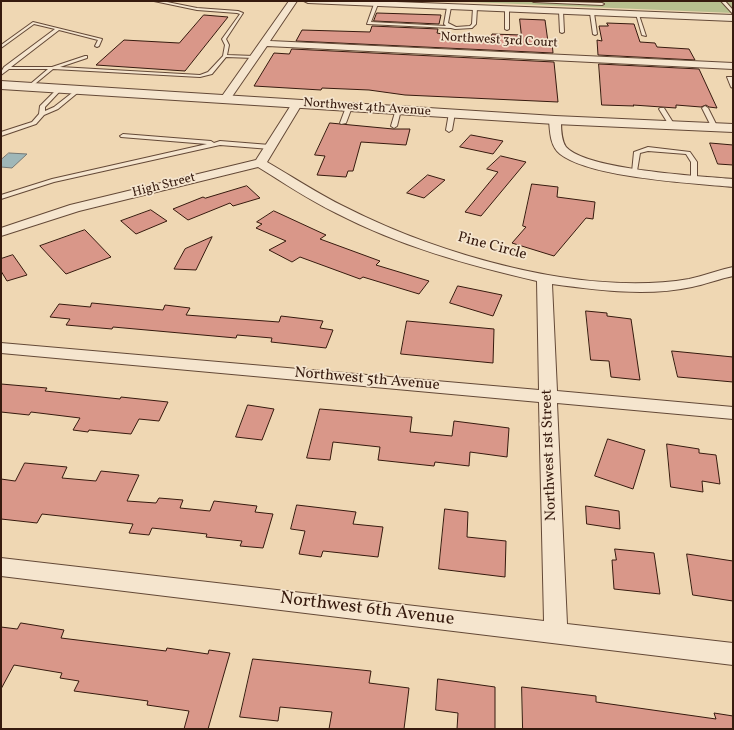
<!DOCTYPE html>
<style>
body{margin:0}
#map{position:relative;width:734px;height:730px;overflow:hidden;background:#efd7b3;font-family:Vollkorn,serif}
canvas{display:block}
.frame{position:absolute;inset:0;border:2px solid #361a0e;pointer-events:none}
</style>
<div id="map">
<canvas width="734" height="730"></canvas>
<div class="frame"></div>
</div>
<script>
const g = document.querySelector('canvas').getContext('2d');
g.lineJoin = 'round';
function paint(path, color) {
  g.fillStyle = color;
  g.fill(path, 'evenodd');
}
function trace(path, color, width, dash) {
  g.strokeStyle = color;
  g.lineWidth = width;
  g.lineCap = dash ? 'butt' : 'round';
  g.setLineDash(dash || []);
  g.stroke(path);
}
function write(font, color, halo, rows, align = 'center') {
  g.font = font + ' Vollkorn,serif';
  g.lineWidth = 3.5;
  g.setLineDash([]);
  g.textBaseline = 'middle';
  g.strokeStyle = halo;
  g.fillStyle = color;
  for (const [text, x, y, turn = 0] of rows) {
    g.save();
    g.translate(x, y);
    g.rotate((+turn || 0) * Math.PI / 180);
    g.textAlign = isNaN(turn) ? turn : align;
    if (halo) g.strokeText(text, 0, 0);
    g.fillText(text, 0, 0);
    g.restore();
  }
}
const green = new Path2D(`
 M 446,1 L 733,1 L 733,13 Z`);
const water = new Path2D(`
 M 9,153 L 27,154 L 12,168 L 1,167 L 1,160 Z`);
const building = new Path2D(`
 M 377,13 L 441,15 L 439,24 L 374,21 Z
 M 204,15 L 228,17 L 185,71 L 96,65 L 124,40 L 179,43 Z
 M 520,19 L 545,20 L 548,42 L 552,42 L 553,53 L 296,41 L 302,30 L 370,32 L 372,26 L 438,29 L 437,33 L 442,34 L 442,36 L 491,38 L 492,34 L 521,35 Z
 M 607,23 L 634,24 L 640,42 L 655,43 L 657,47 L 689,49 L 695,60 L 598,55 L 597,40 L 602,41 L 599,26 L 608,26 Z
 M 292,49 L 554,62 L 558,102 L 405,95 L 369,90 L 322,88 L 321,90 L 254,86 L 274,53 L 289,54 Z
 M 599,64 L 699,69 L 717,108 L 709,107 L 706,105 L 701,107 L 676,105 L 676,108 L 633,105 L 634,106 L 602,105 Z
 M 330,123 L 393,129 L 410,129 L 406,145 L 361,142 L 353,171 L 348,171 L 346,177 L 317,175 L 325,156 L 315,155 Z
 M 471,135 L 503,141 L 493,154 L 460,147 Z
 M 710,143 L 733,145 L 733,165 L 718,164 Z
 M 501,156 L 526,162 L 481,216 L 465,212 L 498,172 L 487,169 Z
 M 428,175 L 445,180 L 424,198 L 407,193 Z
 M 532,184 L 558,187 L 557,197 L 595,202 L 593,219 L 586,218 L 554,256 L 512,243 L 526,227 L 523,226 Z
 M 247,186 L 260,198 L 233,206 L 230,203 L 188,220 L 173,209 L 203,197 L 205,198 Z
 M 151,210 L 167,221 L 136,234 L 121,221 Z
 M 274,211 L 326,235 L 320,239 L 380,261 L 376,265 L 429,281 L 419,294 L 363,277 L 360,279 L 300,257 L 292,262 L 269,250 L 286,241 L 256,228 L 262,224 L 257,222 Z
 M 85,230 L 111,257 L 66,274 L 40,246 Z
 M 212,237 L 196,270 L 174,269 L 185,249 Z
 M 13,255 L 27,275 L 7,281 L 1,271 L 1,259 Z
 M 458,286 L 502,295 L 493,316 L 450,303 Z
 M 92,303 L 163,310 L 165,305 L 190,308 L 186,315 L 279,322 L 281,316 L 323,321 L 320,328 L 333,330 L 326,348 L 271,342 L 272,338 L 237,335 L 236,338 L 113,327 L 112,329 L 66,325 L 70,319 L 50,317 L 59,304 L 90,307 Z
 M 586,311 L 607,313 L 607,316 L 631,319 L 640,380 L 611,377 L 609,361 L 591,360 Z
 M 407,321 L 494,329 L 493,363 L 401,354 Z
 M 672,351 L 733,357 L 733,382 L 678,377 Z
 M 1,384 L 47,388 L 45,391 L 120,399 L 121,397 L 168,402 L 159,421 L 139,419 L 131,434 L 89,430 L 88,432 L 73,430 L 80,418 L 31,412 L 29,415 L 1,412 Z
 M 248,405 L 274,409 L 262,440 L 236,437 Z
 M 320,409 L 412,417 L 410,432 L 452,436 L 454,421 L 509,428 L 507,457 L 470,452 L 469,466 L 435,462 L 434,466 L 378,460 L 380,447 L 333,442 L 330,460 L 307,458 Z
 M 608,439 L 645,450 L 633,489 L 595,476 Z
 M 667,444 L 699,449 L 699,453 L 716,455 L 720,484 L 702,481 L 703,492 L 671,487 Z
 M 25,463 L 67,467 L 62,478 L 96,481 L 101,471 L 139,475 L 127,501 L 156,503 L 159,498 L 183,500 L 180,508 L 210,511 L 214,501 L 257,506 L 255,512 L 273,514 L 263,548 L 240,546 L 242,541 L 206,537 L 207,534 L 152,528 L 149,535 L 129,533 L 133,524 L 42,514 L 37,523 L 1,519 L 1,479 L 15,481 Z
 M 297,505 L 356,512 L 353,524 L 383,527 L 378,557 L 323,551 L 321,557 L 299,554 L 305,531 L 291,529 Z
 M 586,506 L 619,511 L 620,529 L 587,524 Z
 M 445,509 L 468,512 L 467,537 L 506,541 L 505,577 L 439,569 Z
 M 615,549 L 654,553 L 660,594 L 614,589 L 612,560 L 616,560 Z
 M 687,554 L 733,561 L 733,601 L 693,595 Z
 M 21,623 L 64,630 L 61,638 L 166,651 L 167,648 L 208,654 L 209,650 L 230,653 L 208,729 L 184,729 L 189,711 L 147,705 L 148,701 L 74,691 L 79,681 L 60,678 L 62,673 L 14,665 L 1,689 L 1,627 L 17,629 Z
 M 253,659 L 371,671 L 369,683 L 409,688 L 404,729 L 329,729 L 332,712 L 280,707 L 278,721 L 240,717 Z
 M 438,679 L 495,687 L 495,729 L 457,729 L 458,713 L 436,710 Z
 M 522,687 L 596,696 L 596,702 L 716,719 L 714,713 L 733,716 L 733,729 L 523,729 Z`);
const service = new Path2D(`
 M 154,1 L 162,1 L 197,8 L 238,11 L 243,13 L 226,39 L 229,45 L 227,55 L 254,56 L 256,57 L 254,58 L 226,57 L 212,74 L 200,77 L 53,69 L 30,88 L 28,88 L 28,86 L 48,69 L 9,69 L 1,75 L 1,72 L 4,67 L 55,29 L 34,24 L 1,48 L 1,45 L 33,22 L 102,39 L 99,46 L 97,47 L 95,46 L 98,40 L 59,30 L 11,67 L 52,67 L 85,56 L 87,56 L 87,58 L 60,67 L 200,75 L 208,72 L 223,56 L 225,45 L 222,39 L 240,14 L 237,13 L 197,10 Z
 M 532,1 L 602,3 L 604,4 L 602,5 L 534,2 Z
 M 721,1 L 725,1 L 733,10 L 733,14 Z
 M 376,3 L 378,4 L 371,22 L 446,26 L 444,24 L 447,7 L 449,6 L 451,7 L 448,23 L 456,27 L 470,26 L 472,24 L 473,8 L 475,7 L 477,8 L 476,24 L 472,28 L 455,29 L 451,28 L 367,24 L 374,4 Z
 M 507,8 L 509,9 L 509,29 L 507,30 L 505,29 L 505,9 Z
 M 561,10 L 563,11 L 564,32 L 562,33 L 560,32 L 559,11 Z
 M 592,12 L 594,13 L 597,34 L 595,35 L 593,34 L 590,13 Z
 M 636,14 L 639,15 L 646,36 L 642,35 Z
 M 727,77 L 733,77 L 733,88 L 731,87 Z
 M 58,88 L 62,89 L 45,107 L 45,111 L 54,107 L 77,89 L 81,90 L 58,109 L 44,115 L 36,124 L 1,136 L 1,132 L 32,122 L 39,114 L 40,106 Z
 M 349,105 L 352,107 L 346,123 L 341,124 L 340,123 L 346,107 Z
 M 705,106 L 708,108 L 717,126 L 716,127 L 711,126 L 702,108 Z
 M 660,108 L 664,108 L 674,124 L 673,125 L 669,125 L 659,109 Z
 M 396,109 L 401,110 L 397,126 L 394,128 L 391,126 Z
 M 452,111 L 455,113 L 452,130 L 449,132 L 446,130 L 449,113 Z
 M 123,134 L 211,141 L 214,143 L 220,141 L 270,145 L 273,147 L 270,149 L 220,145 L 54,182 L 1,199 L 1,195 L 52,179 L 207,144 L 121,137 L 120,136 Z
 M 648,147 L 690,152 L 697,162 L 697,178 L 694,180 L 691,178 L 691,162 L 686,154 L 648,151 L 640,153 L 637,171 L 632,172 L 634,152 Z`);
const minor = new Path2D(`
 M 289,1 L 297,1 L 270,41 L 733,63 L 733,69 L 267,46 L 229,101 L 221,101 L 220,99 Z
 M 304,1 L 370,1 L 733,15 L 733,21 L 308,3 Z
 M 297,101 L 302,104 L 267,162 C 293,177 318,194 345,207 C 439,255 584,297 689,279 C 704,276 718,270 733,267 L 733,276 C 719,279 706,284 692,287 C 646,297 597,290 552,284 L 557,391 L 733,407 L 733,419 L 557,403 L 567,624 L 733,643 L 733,665 L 1,576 L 1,558 L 544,621 L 539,402 L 1,353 L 1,343 L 539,390 L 537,281 C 467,265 400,246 336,213 C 309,200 284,183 258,167 L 79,211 L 1,236 L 1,228 L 70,205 L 256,160 L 293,102 Z
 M 555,117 L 561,120 C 561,128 561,140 566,147 C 586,170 700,176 733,179 L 733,187 C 692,183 591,178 560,154 C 550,146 550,132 549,120 Z`);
const tertiary = new Path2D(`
 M 1,81 L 555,116 L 733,124 L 733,132 L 555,124 L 1,89 Z`);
const farStreetnames = [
 ["Northwest 3rd Court",499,41,3],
 ["Northwest 4th Avenue",367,108,4],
 ["High Street",164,186,-14]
];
const streetNames = [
 ["Pine Circle",492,247,15],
 ["Northwest 5th Avenue",367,380,5],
 ["Northwest 1st Street",550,455,-92]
];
const nearStreetnames = [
 ["Northwest 6th Avenue",367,610,7]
];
paint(green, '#b7bf8e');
paint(water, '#9fb7b8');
trace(water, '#757874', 1);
paint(building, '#d99789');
trace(building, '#361a0e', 1);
trace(service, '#644937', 2);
trace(minor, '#644937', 2);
trace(tertiary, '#644937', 2);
paint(service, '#f5e5ce');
paint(minor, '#f5e5ce');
paint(tertiary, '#f5e5ce');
write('13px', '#361a0e', '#f5e5ce', farStreetnames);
write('15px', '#361a0e', '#f5e5ce', streetNames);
write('18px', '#361a0e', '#f5e5ce', nearStreetnames);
</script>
